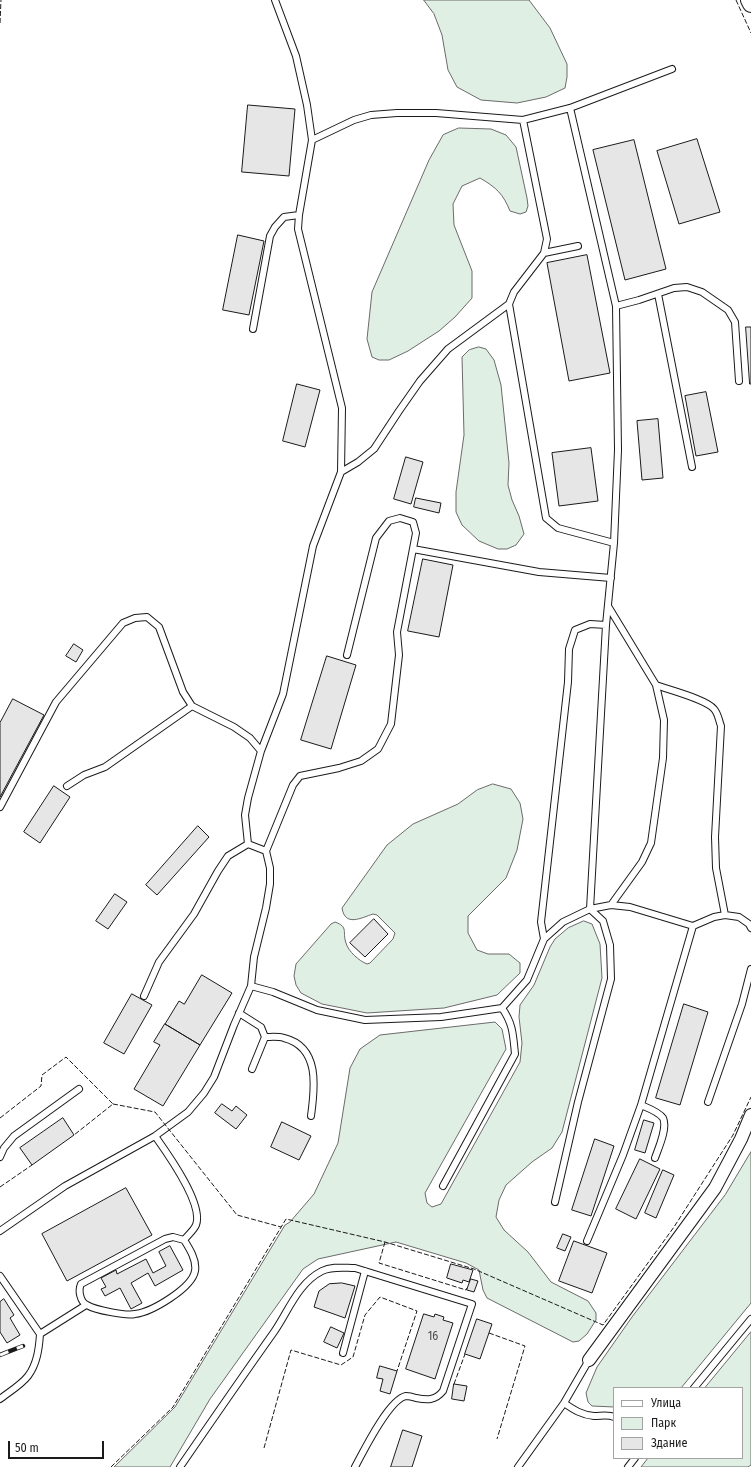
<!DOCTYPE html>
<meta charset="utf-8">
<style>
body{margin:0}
#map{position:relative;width:751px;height:1467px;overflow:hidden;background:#fff;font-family:"Fira Sans Condensed",sans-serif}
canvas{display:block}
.legend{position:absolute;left:613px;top:1387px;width:130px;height:72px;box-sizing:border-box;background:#fff;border:1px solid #a3a3a3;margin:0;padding:5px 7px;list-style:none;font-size:12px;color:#1a1a1a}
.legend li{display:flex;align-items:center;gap:8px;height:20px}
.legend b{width:20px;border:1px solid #a3a3a3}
.scale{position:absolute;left:8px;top:1441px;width:96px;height:18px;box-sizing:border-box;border:2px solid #1a1a1a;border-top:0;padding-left:5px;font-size:12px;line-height:14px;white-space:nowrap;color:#1a1a1a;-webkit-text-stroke:3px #fff;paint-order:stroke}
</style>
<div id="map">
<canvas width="751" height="1467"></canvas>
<ul class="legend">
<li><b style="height:5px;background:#fff"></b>Улица</li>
<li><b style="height:11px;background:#e0efe3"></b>Парк</li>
<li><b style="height:11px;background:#e6e6e6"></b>Здание</li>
</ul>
<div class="scale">50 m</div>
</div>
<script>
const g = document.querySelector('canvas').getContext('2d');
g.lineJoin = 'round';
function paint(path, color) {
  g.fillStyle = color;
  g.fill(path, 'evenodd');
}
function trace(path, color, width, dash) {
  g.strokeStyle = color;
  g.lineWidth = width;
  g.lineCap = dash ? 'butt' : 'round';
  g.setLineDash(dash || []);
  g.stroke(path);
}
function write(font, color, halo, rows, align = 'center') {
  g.font = font + ' "Fira Sans Condensed",sans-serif';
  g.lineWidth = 3;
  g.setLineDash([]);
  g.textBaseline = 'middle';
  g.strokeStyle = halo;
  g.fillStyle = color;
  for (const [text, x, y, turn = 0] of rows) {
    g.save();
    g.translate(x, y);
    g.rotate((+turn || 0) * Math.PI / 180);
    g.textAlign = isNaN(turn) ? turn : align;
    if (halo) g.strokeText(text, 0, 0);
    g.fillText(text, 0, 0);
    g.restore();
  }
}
const green = new Path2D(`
 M 424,0 L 529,0 L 550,28 L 567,64 L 567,77 L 565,88 L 546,97 L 517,103 L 481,100 L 457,87 L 448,70 L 442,35 L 434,14 Z
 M 459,128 L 491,129 L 506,135 L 516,147 L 527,198 L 528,206 L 526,212 L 520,214 L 510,211 C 503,194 497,188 480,178 L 462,186 L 453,204 L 454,225 L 472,271 L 472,298 L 455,317 L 439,331 L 408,351 L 389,360 L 379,360 L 372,357 L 367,339 L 372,292 L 429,160 L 443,135 Z
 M 479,347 L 486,349 L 494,360 L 501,385 L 509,463 L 508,485 L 512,500 L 519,516 L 524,534 L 516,545 L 507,549 L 498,549 L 479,541 L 462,525 L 456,512 L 456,492 L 464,435 L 462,357 L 469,350 Z
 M 493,784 L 511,789 L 520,803 L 523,819 L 517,850 L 506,878 L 468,916 L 468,933 L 477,950 L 488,954 L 509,954 L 520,963 L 520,973 L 497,995 L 444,1008 L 367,1013 L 322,1004 L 301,993 L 296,985 L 294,976 L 296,964 L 331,924 L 335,922 C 349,927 342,932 346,943 C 348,951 359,961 367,964 L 370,963 L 393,939 L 395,933 L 377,915 L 373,914 C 361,918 345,927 342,908 L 387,845 L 413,824 L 458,804 L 477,790 Z
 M 584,921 L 592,924 L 600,944 L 602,978 L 562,1132 L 552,1148 L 532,1162 L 506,1185 L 499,1200 L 496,1217 L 504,1230 L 528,1252 L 551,1282 L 588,1301 L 596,1313 L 596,1320 L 587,1334 L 579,1341 L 573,1342 L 487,1298 L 483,1290 L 479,1270 L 466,1263 L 396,1242 L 318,1259 L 303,1269 L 210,1399 L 170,1467 L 114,1467 L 175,1407 L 285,1225 L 290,1222 L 314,1194 L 338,1143 L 350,1068 L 360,1049 L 380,1035 L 495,1022 L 502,1029 L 506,1049 L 425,1193 L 427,1203 L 432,1207 L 441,1204 L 520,1062 L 522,1043 L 519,1017 L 520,1005 L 534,985 L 550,947 L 555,939 L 568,928 Z
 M 751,1152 L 751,1303 L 681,1388 L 614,1388 L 614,1407 L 592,1406 L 588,1402 L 586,1393 L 597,1367 L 632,1317 L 725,1195 Z
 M 751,1332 L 751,1465 L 748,1467 L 641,1467 L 648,1458 L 742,1458 L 742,1388 L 705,1388 Z`);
const building = new Path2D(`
 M 248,105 L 295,109 L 289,176 L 242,172 Z
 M 697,139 L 720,212 L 679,224 L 657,151 Z
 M 634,140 L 666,269 L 625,280 L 593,150 Z
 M 238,235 L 264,241 L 249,315 L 223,310 Z
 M 587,255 L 610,373 L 569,381 L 547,263 Z
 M 746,327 L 751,327 L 751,384 L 750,384 Z
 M 297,384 L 320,390 L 305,447 L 283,441 Z
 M 706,392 L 718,452 L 696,456 L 685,396 Z
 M 658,419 L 663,478 L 642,480 L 637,421 Z
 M 591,448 L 598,501 L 559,506 L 552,453 Z
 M 406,457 L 423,462 L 411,504 L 394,499 Z
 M 416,498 L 441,503 L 439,513 L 414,507 Z
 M 423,559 L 453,565 L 439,637 L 408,631 Z
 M 74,644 L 83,650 L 76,662 L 66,656 Z
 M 327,656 L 356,665 L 331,749 L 301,740 Z
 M 13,699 L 44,715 L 0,797 L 0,723 Z
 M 54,786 L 70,797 L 40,843 L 24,832 Z
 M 198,826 L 209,837 L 157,895 L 146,885 Z
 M 115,894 L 127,902 L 108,929 L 96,921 Z
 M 374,919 L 388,934 L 365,957 L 350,943 Z
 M 202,975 L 232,993 L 200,1045 L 165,1024 L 179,1001 L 184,1004 Z
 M 132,994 L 152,1005 L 124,1054 L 104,1043 Z
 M 684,1004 L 708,1012 L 680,1105 L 656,1098 Z
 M 165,1024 L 200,1045 L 163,1106 L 134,1089 L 160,1045 L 154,1042 Z
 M 222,1104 L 232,1111 L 236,1106 L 247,1115 L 236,1129 L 215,1113 Z
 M 63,1118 L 74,1135 L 32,1165 L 20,1148 Z
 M 644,1120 L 654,1123 L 645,1153 L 635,1150 Z
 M 282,1122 L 311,1136 L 299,1160 L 271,1147 Z
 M 595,1139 L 614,1146 L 591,1216 L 572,1210 Z
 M 640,1159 L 660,1169 L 636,1219 L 616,1209 Z
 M 663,1170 L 674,1175 L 656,1218 L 645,1213 Z
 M 126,1188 L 152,1235 L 67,1281 L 42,1234 Z
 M 563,1234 L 571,1237 L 565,1251 L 557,1248 Z
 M 574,1241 L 607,1253 L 592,1293 L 559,1281 Z
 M 170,1246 L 183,1270 L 155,1286 L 148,1273 L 131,1283 L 142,1303 L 131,1309 L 120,1288 L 105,1296 L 101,1289 L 106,1287 L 101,1278 L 116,1270 L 117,1274 L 146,1259 L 153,1273 L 166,1266 L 159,1252 Z
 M 451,1264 L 473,1270 L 469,1282 L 463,1280 L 462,1283 L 447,1278 Z
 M 471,1279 L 478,1281 L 474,1292 L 467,1290 Z
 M 342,1283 L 355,1286 L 345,1318 L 314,1307 L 319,1291 L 329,1284 Z
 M 4,1299 L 14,1315 L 10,1318 L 20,1335 L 7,1343 L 0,1332 L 0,1302 Z
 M 424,1314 L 434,1317 L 435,1314 L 444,1317 L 443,1320 L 453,1323 L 435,1379 L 406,1369 Z
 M 477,1319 L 492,1324 L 480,1359 L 465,1354 Z
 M 331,1327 L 344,1333 L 337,1348 L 324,1342 Z
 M 380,1366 L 397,1371 L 390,1394 L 380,1391 L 383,1379 L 377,1378 Z
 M 454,1384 L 467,1386 L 464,1401 L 452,1399 Z
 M 403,1430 L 422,1436 L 412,1467 L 391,1467 Z`);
const service = new Path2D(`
 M 523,120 L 547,239 L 544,253
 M 312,140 L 354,120 L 371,115 L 397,113 L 436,113 L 523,120 L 570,108 L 672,69
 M 578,246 L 544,253 L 514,292 L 509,304 L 546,518 L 558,528 L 614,543
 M 658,294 L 692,467
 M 616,306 L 639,300 L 674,288 L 687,287 L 702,292 L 728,310 L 735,322 L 739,381
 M 253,329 L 270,236 L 275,227 L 284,217 L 299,215
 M 341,472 L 358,462 L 374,449 L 399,411 L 420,381 L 448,349 L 509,304
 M 413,549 L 539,572 L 611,578
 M 608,606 L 656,685 L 664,720 L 663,758 L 651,843 L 642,862 L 611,905
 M 656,685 C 669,690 706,699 714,709 C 718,713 719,721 721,726 L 715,837 L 716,868 L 725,915
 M 261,751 L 283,694 L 313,546 L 341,472 L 342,408 L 298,229 L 299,215 L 312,140 L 307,105 L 296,56 L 275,0
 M 67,786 L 84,775 L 105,767 L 192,706
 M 0,807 L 56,702 L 123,623 L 135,618 L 147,617 L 159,627 L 183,692 L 192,706 L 234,727 L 250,738 L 261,751 L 248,798 L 245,815 L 248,844 L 266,851
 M 590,909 L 611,905 L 630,907 L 693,926 L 714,917 L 725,915 L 739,917 L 749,924 L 751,928
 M 544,939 L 541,922 L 568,682 L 569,649 L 575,630 L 590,624 L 606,625
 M 251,986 L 273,992 L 317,1010 L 365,1020 L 441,1017 L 502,1008 L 527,980 L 544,939 L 563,922 L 590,909 L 606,625 L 614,543 L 618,450 L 616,306 L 570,108
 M 144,996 L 159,962 L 194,914 L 218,871 L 228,856 L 248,844
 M 239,1013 L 261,1027 L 265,1037 L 252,1069
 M 265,1037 C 271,1037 278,1036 284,1038 C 320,1047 315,1087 311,1116
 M 708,1102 L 742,1004 L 751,969
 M 641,1105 C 648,1108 659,1112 663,1118 C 668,1128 658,1149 655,1158
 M 155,1136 C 167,1153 204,1204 196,1225 C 194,1230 188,1235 184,1240 C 189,1248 197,1260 195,1271 C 192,1288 152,1312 135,1314 C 126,1316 95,1310 87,1305 C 80,1302 78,1290 81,1284 L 165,1239 L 173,1237 L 184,1240
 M 0,1157 L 4,1148 L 14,1136 L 79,1089
 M 443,1186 L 515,1054 C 513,1034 513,1024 502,1008
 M 555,1202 L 578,1102 L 611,979 L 610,945 L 603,921 L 590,909
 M 0,1231 L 65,1186 L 155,1136 L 188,1112 L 204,1093 L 214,1077 L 234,1025 L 251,986 L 254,957 L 266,908 L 270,884 L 270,868 L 266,851 L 293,785 L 300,776 L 339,768 L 361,761 L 378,749 L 391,724 L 399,655 L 397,632 L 416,533 L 413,522 L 400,518 L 389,521 L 376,538 L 347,655
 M 587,1241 L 623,1155 L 641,1105 L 693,926
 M 0,1276 L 40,1334 C 39,1349 37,1364 28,1376 C 21,1385 9,1392 0,1399
 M 40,1334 L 86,1305
 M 343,1353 L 365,1271
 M 694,1388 L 751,1319
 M 564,1403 C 574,1410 582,1415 594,1416 C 601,1416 608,1414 614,1417
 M 180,1467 C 211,1422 242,1377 274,1332 C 288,1312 298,1283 322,1271 C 332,1266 344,1268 355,1268 L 472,1304 L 443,1391 C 435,1401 427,1400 416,1398 C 413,1397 409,1396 406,1396 C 389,1399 363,1452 355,1467
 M 518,1467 L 564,1403 L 589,1360
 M 628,1467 L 635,1458`);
const minor = new Path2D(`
 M 589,1360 L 715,1188 L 741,1139 L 751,1115`);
const secondary = new Path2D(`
 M 749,0 L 751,4`);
const rail = new Path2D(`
 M 0,1355 L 23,1346`);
const fence = new Path2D(`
 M 736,0 L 751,33
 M 0,23 L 1,0
 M 113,1104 L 155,1112 L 237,1215 L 281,1227
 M 0,1118 L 41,1086 L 42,1075 L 66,1057 L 113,1104 L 74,1135
 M 0,1187 L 32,1165
 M 385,1242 L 379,1263 L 466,1290 L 467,1288
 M 489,1333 L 525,1346 L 497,1439
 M 454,1384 L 465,1354
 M 264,1448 L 291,1350 L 341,1365 L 353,1357 L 365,1315 L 380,1297 L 417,1311 L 397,1371
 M 111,1467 L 173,1407 L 286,1219 L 385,1242 L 474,1269 L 603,1325 L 674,1227 L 733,1135 L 751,1097`);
const numberNames = [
 ["16",433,1337]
];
paint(green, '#e0efe3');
trace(green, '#6a6a6a', 1);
paint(building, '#e6e6e6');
trace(building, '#1a1a1a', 1);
trace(service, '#1a1a1a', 8);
trace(minor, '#1a1a1a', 14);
trace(secondary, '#1a1a1a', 18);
trace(service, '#fff', 6);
trace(minor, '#fff', 12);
trace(secondary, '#fff', 16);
trace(rail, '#1a1a1a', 4.5);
trace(rail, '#fff', 3, [9]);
trace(fence, '#1a1a1a', 1, [5, 2]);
write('12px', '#4d4d4d', null, numberNames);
</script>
